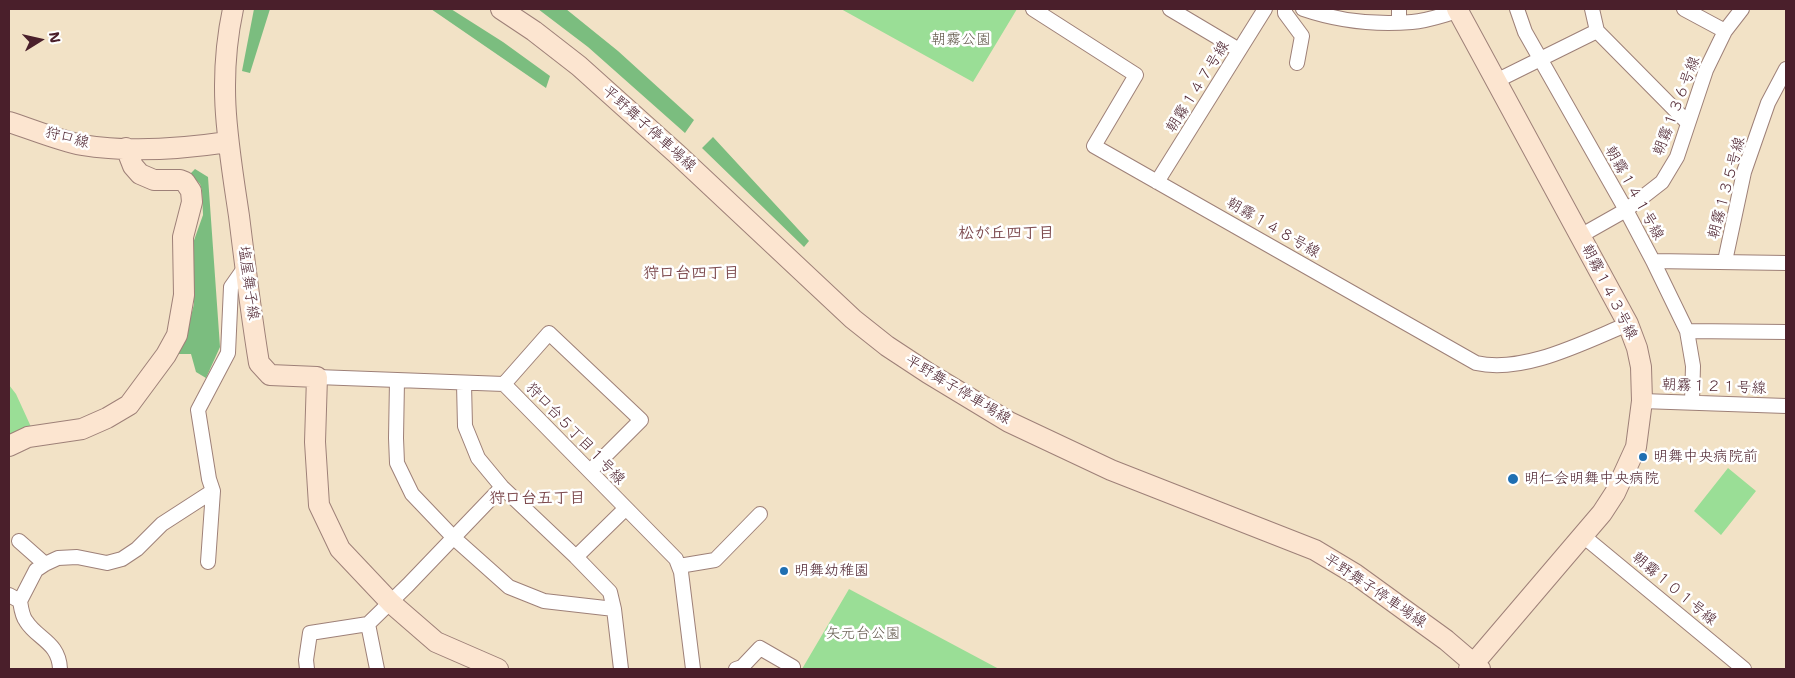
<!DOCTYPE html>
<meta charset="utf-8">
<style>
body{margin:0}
#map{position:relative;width:1795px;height:678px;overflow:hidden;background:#f2e2c6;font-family:"Shantell Sans",sans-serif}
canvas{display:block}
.frame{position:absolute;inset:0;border:10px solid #4a1f2b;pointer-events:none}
.north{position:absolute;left:15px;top:15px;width:50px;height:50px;-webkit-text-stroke:4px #fff;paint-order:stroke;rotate:80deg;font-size:14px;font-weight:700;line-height:20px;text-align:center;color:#4a1f2b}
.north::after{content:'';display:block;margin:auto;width:18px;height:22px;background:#4a1f2b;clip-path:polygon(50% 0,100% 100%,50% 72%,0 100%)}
</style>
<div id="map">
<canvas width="1795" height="678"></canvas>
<div class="frame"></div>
<div class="north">N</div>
</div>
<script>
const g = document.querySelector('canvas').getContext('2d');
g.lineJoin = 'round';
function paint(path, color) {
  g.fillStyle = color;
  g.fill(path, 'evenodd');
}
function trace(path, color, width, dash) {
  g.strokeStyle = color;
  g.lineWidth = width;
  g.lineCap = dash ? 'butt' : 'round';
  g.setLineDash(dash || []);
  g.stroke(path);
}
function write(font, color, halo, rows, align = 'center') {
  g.font = font + ' "Shantell Sans","Klee One",sans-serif';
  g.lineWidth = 5;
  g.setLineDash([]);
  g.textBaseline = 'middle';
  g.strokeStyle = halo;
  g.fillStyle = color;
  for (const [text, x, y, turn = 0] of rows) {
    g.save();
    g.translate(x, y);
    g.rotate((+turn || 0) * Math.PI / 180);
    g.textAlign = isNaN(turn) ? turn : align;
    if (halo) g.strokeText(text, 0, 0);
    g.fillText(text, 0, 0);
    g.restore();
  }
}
const green = new Path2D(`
 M 841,9 L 1017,9 L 973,82 Z
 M 9,385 L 16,394 L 32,429 L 9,438 Z
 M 1728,468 L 1756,491 L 1721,535 L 1694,511 Z
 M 849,589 L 999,669 L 802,669 Z`);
const forest = new Path2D(`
 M 254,9 L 270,9 L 250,73 L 242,71 Z
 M 431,9 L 451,9 L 503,42 L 550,76 L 546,88 Z
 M 538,9 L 566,9 L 618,51 L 694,120 L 685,133 L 588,47 Z
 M 713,137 L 809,241 L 804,247 L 702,148 Z
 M 195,169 L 208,177 L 220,347 L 206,378 L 196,372 L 191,354 L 175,354 L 187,332 L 194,304 L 192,246 L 203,215 L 202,191 L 200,184 L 190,174 Z`);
const street = new Path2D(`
 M 1033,9 L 1136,75 L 1094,146 L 1476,363 C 1524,374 1584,342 1628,324
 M 1170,9 L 1239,50
 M 1285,9 L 1285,13 L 1302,36 L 1297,63
 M 1303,9 C 1338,21 1375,25 1412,22 C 1427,21 1443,15 1458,11
 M 1399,9 L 1399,22
 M 1517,9 L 1525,32 L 1626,210 L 1653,261 L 1687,331 L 1693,366 L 1692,402
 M 1592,9 L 1597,31 L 1688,123
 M 1684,9 L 1725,31
 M 1496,81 L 1597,31
 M 1157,182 L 1265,9
 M 1580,236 L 1626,210 L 1662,182 L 1677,157 L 1706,70 L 1725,31 L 1742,9
 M 1653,261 L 1786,263
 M 1725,261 L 1744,172 L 1768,103 L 1786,69
 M 1687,331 L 1786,332
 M 317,377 L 504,384 L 676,559 L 681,572 L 693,669
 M 397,381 L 396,438 L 397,463 L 412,494 L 454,538 L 509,587 L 544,601 L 614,609
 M 464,384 L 465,426 L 478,458 L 502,487 L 576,557 L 610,592 L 614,609 L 621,669
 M 504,384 L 549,333 L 641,420 L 590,471
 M 1642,401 L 1786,406
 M 1582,535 L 1744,669
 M 19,541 L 45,564
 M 576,557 L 625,509
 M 208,562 L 213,491 L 209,479 L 198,410 L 228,353 L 231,287 L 245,267
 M 679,566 L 715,560 L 760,514
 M 9,595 L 20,601
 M 60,669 C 59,642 37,639 26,621 C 22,616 21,607 20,601 L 36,570 L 45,564 L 58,558 L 77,557 L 107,563 L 122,559 L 137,549 L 162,524 L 213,491
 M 307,669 L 306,660 L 310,633 L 368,624
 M 377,669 L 368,624 L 408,585 L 502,487
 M 736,669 L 742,667 L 760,648 L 793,667`);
const secondary = new Path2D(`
 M 233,9 C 217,84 228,142 239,216 C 245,265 251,314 259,363 L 270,375 L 317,377 L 315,442 L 319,505 L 340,549 L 391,603 L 436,642 L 498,669
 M 501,9 L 534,31 L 579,66 L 677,154 L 853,319 L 887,346 L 928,373 L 1009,422 L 1111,470 L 1315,550 L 1355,574 L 1446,640 L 1480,669
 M 1457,9 L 1628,324 L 1637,348 L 1641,367 L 1642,401 L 1636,447 L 1615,493 L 1602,513 L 1469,669
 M 9,122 C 31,129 60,141 82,145 C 130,153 181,149 228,142
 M 9,446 L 28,437 L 82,429 L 107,418 L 129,405 L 166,355 L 177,335 L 184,295 L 183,237 L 192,202 L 191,191 L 185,182 L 180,180 L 154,180 L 140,174 L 133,166 L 126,148`);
const markers = [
 [1643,457,5,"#1f6fb2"],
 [1513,479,6,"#1f6fb2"],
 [784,571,5,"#1f6fb2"]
];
const parkNames = [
 ["朝霧公園",961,40],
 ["矢元台公園",863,634]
];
const streetNames = [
 ["朝霧１４７号線",1198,87,-58],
 ["朝霧１３６号線",1677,106,-69],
 ["平野舞子停車場線",649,129,42],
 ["狩口線",67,138,15],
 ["朝霧１３５号線",1727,188,-75],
 ["朝霧１４１号線",1634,193,61],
 ["朝霧１４８号線",1273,228,30],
 ["塩屋舞子線",248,283,82],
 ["朝霧１４３号線",1609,292,63],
 ["朝霧１２１号線",1714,387,2],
 ["平野舞子停車場線",958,390,31],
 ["狩口台５丁目１号線",575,434,46],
 ["朝霧１０１号線",1674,589,40],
 ["平野舞子停車場線",1375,591,34]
];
const poiNames = [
 ["明舞中央病院前",1653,457],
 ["明仁会明舞中央病院",1524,479],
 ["明舞幼稚園",794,571]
];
const neighbourhoodNames = [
 ["松が丘四丁目",1006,234],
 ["狩口台四丁目",691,274],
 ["狩口台五丁目",537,499]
];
paint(green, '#9ade96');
paint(forest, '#7bbd7f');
trace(street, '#9e8078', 16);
trace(secondary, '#9e8078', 22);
trace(street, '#fff', 14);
trace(secondary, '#fce5d0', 20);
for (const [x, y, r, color] of markers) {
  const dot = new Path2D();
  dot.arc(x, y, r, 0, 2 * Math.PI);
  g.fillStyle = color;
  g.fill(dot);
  trace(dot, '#fff', 2);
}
write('15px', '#62584b', '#fff', parkNames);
write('15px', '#4a1f2b', '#fff', streetNames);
write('15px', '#4a1f2b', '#fff', poiNames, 'left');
write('bold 16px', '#7c494d', '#fff', neighbourhoodNames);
</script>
